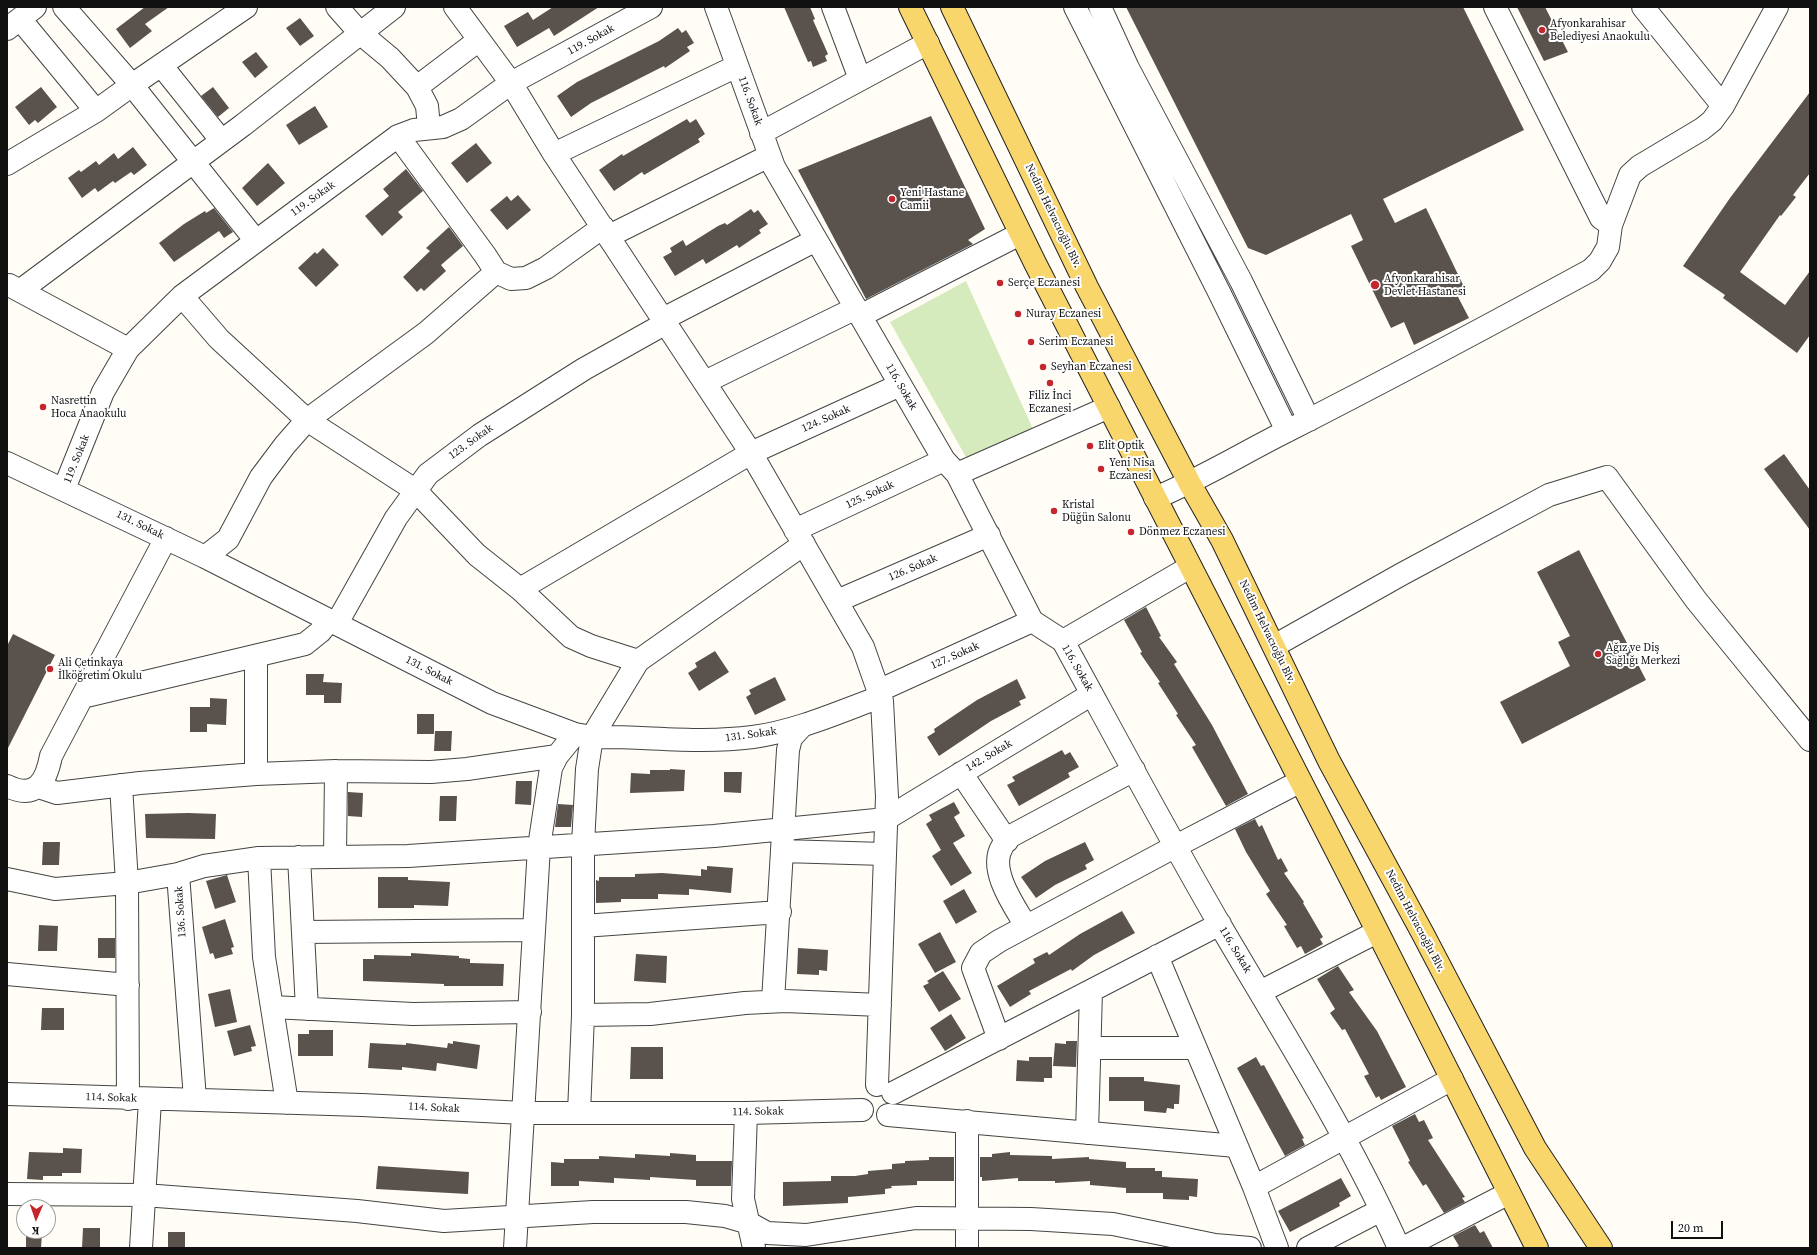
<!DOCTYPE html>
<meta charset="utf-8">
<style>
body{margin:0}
#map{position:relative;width:1817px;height:1255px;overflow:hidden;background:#fffdf5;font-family:"Source Serif 4",serif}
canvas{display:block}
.frame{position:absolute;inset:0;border:8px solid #111;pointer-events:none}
.north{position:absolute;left:16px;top:1199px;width:40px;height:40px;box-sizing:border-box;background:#fff;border:1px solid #a0a0a0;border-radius:50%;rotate:182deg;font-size:11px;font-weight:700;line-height:16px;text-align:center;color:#111}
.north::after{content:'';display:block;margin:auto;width:14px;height:18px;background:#c4262e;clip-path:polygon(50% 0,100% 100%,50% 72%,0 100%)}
.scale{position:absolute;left:1671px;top:1221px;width:52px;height:18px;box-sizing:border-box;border:2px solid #111;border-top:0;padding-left:5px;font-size:12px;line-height:14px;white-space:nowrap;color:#111;-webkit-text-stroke:3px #fff;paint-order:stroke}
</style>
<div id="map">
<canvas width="1817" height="1255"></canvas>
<div class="frame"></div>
<div class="north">K</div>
<div class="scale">20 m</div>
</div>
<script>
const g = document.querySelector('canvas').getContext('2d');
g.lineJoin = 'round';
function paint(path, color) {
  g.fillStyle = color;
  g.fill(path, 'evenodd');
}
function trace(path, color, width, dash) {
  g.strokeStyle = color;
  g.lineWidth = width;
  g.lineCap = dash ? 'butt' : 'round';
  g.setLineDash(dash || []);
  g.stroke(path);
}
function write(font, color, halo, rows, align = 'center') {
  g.font = font + ' "Source Serif 4",serif';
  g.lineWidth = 4;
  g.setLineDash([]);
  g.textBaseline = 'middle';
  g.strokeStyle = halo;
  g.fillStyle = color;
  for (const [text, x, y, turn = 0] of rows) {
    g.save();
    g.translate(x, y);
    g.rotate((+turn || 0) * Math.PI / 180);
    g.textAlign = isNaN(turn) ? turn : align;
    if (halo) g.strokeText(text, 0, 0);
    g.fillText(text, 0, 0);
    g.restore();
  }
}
const green = new Path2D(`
 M 966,281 L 1033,429 L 967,459 L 890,322 Z`);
const building = new Path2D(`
 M 145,7 L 169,7 L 145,24 L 152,31 L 130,48 L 116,29 Z
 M 553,7 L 599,7 L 554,36 L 549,28 L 517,47 L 504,26 L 528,12 L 533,20 Z
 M 784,7 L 810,7 L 815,19 L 813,20 L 828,54 L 825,56 L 827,61 L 813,67 L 811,61 L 808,62 Z
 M 1126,7 L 1463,7 L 1524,130 L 1383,199 L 1395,223 L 1426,208 L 1466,291 L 1457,295 L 1469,318 L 1414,345 L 1404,322 L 1391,328 L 1351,246 L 1363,240 L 1351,214 L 1266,255 L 1248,248 Z
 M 1517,7 L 1545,7 L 1568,52 L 1544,61 Z
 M 300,18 L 314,36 L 300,46 L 286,28 Z
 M 678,28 L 682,33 L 686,30 L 694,43 L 687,47 L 690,51 L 665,68 L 664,66 L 591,103 L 571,117 L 557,96 L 577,82 L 659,41 Z
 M 256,52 L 268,67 L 255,78 L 242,62 Z
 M 41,87 L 57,107 L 38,123 L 35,120 L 29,125 L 15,107 Z
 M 213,87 L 229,108 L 218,117 L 201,96 Z
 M 1810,92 L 1810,173 L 1793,195 L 1796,197 L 1781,216 L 1780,215 L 1740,272 L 1785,305 L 1810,271 L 1810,335 L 1797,353 L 1723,298 L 1725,295 L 1683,266 L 1730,198 Z
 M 315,106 L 328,127 L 299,145 L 286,125 Z
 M 931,116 L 985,229 L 968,240 L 973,244 L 866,299 L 798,170 Z
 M 687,119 L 690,123 L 696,119 L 705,134 L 698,139 L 700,142 L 644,175 L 642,172 L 614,191 L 599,170 L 622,154 L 623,156 Z
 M 476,143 L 492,163 L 467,183 L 451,163 Z
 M 133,147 L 147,165 L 134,175 L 131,172 L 115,183 L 113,181 L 98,192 L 95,188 L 82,198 L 68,178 L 79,170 L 81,172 L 96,161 L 99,165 L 114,153 L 118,159 Z
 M 268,163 L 285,183 L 257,206 L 242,188 Z
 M 406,169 L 423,191 L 398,212 L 403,217 L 382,236 L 365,216 L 389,196 L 383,189 Z
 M 518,195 L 531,210 L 507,230 L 490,210 L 507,196 L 511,201 Z
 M 214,208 L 233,232 L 224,238 L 219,231 L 174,262 L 159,243 L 184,224 L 205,211 L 206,213 Z
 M 751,209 L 754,213 L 758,210 L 768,224 L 759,230 L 761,233 L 739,248 L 737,245 L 706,264 L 703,259 L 675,276 L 663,257 L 672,252 L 670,248 L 683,240 L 686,246 L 718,226 L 725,223 L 727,225 Z
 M 449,227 L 463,246 L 441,265 L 446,271 L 424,291 L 421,288 L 417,292 L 403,277 L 430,251 L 426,248 Z
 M 323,248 L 339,265 L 316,287 L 298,268 L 315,252 L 317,254 Z
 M 1784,454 L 1810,490 L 1810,530 L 1764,469 Z
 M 1579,550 L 1646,680 L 1522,744 L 1500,702 L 1570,666 L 1558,642 L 1570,636 L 1537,572 Z
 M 1146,607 L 1161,636 L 1159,637 L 1177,662 L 1174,664 L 1212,725 L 1248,794 L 1226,806 L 1192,747 L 1196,745 L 1176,715 L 1178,714 L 1158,683 L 1160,682 L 1140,653 L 1142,652 L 1124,620 Z
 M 13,634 L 55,655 L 7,750 L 7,646 Z
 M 715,651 L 729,672 L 699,691 L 688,673 L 697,667 L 695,663 Z
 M 306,674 L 324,674 L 323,682 L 342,683 L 341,703 L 324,703 L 324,695 L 306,695 Z
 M 775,677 L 786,700 L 755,715 L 746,697 L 751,694 L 749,690 Z
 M 1017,679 L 1026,698 L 1019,701 L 1021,705 L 991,721 L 939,756 L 927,737 L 935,732 L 934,729 L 977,700 Z
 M 210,698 L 227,699 L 226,725 L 207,724 L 207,732 L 190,732 L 190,707 L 210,707 Z
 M 417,714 L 434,714 L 434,734 L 417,734 Z
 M 435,731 L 452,731 L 451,751 L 434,751 Z
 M 1062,750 L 1065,755 L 1070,752 L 1079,767 L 1068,773 L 1070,777 L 1019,806 L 1007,785 L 1015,781 L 1012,777 Z
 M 670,769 L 685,770 L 684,791 L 630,793 L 631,773 L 650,774 L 650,770 L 670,770 Z
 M 724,772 L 742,772 L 741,793 L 724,792 Z
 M 516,781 L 532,781 L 531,805 L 515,804 Z
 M 348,792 L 363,793 L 362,817 L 348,816 Z
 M 440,796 L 457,796 L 456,821 L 439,821 Z
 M 954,802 L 960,813 L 954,817 L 965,836 L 953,843 L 972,873 L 951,886 L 932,856 L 941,850 L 926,824 L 932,820 L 929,815 Z
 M 558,804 L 573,805 L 571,827 L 555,827 Z
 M 188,813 L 216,814 L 215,839 L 146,838 L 145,814 Z
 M 1255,819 L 1259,827 L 1262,825 L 1278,860 L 1281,858 L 1288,871 L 1284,873 L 1304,902 L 1303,903 L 1323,937 L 1320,939 L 1323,944 L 1305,954 L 1301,946 L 1297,948 L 1284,926 L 1287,925 L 1266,894 L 1270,891 L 1246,852 L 1235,829 Z
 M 43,842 L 60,842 L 59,865 L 42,865 Z
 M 1085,842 L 1094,860 L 1085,865 L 1087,869 L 1055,885 L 1036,898 L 1021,877 L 1045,861 Z
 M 707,866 L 733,868 L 731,893 L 689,889 L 689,895 L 658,894 L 658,899 L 621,899 L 621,902 L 596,903 L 596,880 L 599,881 L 599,877 L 635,877 L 635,874 L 662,873 L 701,876 L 701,869 L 707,870 Z
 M 227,875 L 236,902 L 215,909 L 206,881 Z
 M 378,877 L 408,877 L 408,880 L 450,882 L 448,906 L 414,905 L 414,908 L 378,908 Z
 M 964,889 L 977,912 L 956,924 L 943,901 Z
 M 1122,911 L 1135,933 L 1094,955 L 1072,971 L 1071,969 L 1029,991 L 1031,994 L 1010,1007 L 997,986 L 1035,963 L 1033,959 L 1047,952 L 1049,955 L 1080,934 Z
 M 225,919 L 234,947 L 231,948 L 233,954 L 215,959 L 213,953 L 210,954 L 202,927 Z
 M 39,925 L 58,926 L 57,951 L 38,951 Z
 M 940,932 L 956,962 L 935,973 L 918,944 Z
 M 98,938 L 115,938 L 115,958 L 98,958 Z
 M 798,948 L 828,950 L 827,971 L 819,970 L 819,975 L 797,974 Z
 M 411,953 L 459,956 L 459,958 L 470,959 L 470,963 L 504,964 L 503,986 L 444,986 L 444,984 L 363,981 L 363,959 L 374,959 L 374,955 L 411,956 Z
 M 636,954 L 667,956 L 666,983 L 634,981 Z
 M 1338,966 L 1354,990 L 1349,992 L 1377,1031 L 1406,1087 L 1381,1100 L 1379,1096 L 1376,1098 L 1364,1076 L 1369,1074 L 1345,1029 L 1342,1030 L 1330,1013 L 1335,1009 L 1317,979 Z
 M 943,971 L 961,999 L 939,1012 L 923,986 L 929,983 L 927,981 Z
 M 230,989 L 237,1022 L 215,1027 L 208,994 Z
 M 42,1008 L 64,1008 L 64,1030 L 41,1030 Z
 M 951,1014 L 966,1038 L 945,1051 L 930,1028 Z
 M 250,1025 L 256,1046 L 251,1047 L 252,1051 L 234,1056 L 227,1031 Z
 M 309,1030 L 333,1030 L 333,1056 L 298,1056 L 298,1034 L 309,1034 Z
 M 453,1041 L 480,1045 L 477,1069 L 437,1063 L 436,1071 L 402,1067 L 402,1070 L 368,1068 L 370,1043 L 406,1045 L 406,1043 L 447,1048 L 448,1043 L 453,1044 Z
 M 1066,1041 L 1077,1041 L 1076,1067 L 1053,1066 L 1055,1043 L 1066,1044 Z
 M 631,1047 L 663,1047 L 663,1079 L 630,1079 Z
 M 1029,1057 L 1052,1057 L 1052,1078 L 1044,1078 L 1044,1082 L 1016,1081 L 1017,1060 L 1029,1061 Z
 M 1256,1057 L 1261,1066 L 1264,1065 L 1304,1138 L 1302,1139 L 1305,1145 L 1285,1156 L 1237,1068 Z
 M 1109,1077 L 1144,1077 L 1144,1081 L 1180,1085 L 1179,1104 L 1174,1104 L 1174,1109 L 1167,1108 L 1166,1113 L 1144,1111 L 1144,1101 L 1109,1101 Z
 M 1415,1114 L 1419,1122 L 1424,1120 L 1433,1138 L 1428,1140 L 1465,1197 L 1462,1198 L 1465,1202 L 1444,1213 L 1426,1184 L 1423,1186 L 1408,1162 L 1410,1161 L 1392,1126 Z
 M 63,1148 L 82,1149 L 81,1173 L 62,1173 L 62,1176 L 43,1176 L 43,1180 L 27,1179 L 29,1152 L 63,1153 Z
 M 1010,1152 L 1010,1155 L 1052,1156 L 1052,1159 L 1089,1157 L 1089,1159 L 1126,1162 L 1126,1168 L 1155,1168 L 1155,1171 L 1162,1171 L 1162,1177 L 1198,1179 L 1197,1197 L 1189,1196 L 1189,1200 L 1163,1199 L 1163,1193 L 1126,1193 L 1126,1188 L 1090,1185 L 1090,1181 L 1055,1183 L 1055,1181 L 1018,1181 L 1018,1178 L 982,1181 L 982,1177 L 980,1177 L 980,1157 L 992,1157 L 992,1154 Z
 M 670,1153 L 696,1155 L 696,1161 L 732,1161 L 731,1186 L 696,1186 L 696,1180 L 650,1177 L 650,1180 L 614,1178 L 614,1183 L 579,1181 L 579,1186 L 551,1186 L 551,1162 L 564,1163 L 564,1159 L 599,1159 L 599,1156 L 635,1158 L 635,1154 L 670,1156 Z
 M 929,1157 L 954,1157 L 954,1181 L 917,1181 L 917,1185 L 891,1186 L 892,1188 L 885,1189 L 885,1194 L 848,1197 L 848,1203 L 783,1206 L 783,1182 L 831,1181 L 831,1176 L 855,1176 L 868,1174 L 868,1171 L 892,1169 L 892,1164 L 905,1163 L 905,1161 L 929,1160 Z
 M 378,1166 L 469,1172 L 468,1194 L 376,1189 Z
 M 1341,1178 L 1351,1196 L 1339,1203 L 1340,1206 L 1290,1232 L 1278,1211 Z
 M 1475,1225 L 1480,1233 L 1484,1231 L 1493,1248 L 1455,1248 L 1459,1246 L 1453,1236 Z
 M 83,1228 L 100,1228 L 100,1248 L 82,1248 Z
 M 168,1232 L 185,1232 L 185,1248 L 168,1248 Z
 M 26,1233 L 42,1234 L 41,1248 L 26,1248 Z`);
const minor = new Path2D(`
 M 64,7 L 132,85 L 256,241
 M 337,7 L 360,33 L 390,58 L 417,87 L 427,106 L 429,127
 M 455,7 L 511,83 L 554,154 L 751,453 L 863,647 L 882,701 L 887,797 L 877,1085
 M 716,7 L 774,167 L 944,460 L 957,474 L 1032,621 L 1063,641 C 1115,736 1166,832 1220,925 C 1282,1031 1349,1136 1399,1248
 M 833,7 L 860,79
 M 1075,7 L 1219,292 L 1287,431
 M 1100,7 L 1128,68 L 1241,281 L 1309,420
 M 1495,7 L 1601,218 L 1611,225
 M 1643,7 L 1723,106
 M 20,19 L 96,111
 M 7,29 L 35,7
 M 161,65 L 221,140
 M 417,87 L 479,40
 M 761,133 L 928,43
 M 398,136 L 485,255 L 496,272 L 511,279 L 526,278 L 546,268 L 603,227
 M 554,154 L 737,66
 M 7,164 L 96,111 L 132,85 L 246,7
 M 609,236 L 769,156
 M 9,285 L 128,349
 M 21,290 L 243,125 L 394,7
 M 182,296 L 219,339 L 307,420 L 415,490 L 477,555 L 520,589 L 571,637 L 591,646 L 638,661
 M 860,316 L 1020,234
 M 663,319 L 816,240
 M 705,382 L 856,308
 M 7,463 L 205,557 L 492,703 L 575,734 L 592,737 C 645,736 699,744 753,737 C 797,731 839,712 880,697
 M 957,474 L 1109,407
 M 64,489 L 103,392 L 128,349 L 182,296 L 398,136 L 414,130 L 443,127 L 461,119 L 511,83 L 651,7
 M 1155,498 C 1201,479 1243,453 1287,431 C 1389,379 1490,325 1591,270 L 1600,261 L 1608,247 L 1611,225 L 1630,175 L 1640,166 L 1702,129 L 1712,121 L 1723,106 L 1777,7
 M 795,530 L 944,460
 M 205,557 L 228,539 L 261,477 L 285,445 L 307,420 L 426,333 L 496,272
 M 520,589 L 751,453 L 900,385
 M 837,601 L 989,535
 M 337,623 L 396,518 L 428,474 L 480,435 L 584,369 L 666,323
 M 1063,641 L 1190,567
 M 1274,646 L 1402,574 L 1549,495 L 1607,477 L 1696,600 L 1810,740
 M 256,657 L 256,774
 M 878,691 L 1032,621
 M 82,697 L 305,644 L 320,632 L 330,620
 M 961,773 L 1007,841
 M 121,785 L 127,883 L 128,1099
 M 7,786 C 36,800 46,782 51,756 L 166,538
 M 39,787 L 57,793 L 140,783 L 256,774 L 336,771 L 431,772 L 467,769 L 557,756
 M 783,851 L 884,854
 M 299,857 L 307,1009
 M 335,857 L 336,771
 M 259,858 L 264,957 L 287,1103
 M 178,874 L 204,866 L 259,858 L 408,856 L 714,836 L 886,819 L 1092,694
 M 7,879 L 55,889 L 127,883 L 178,874 L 195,1099
 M 583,926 L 780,912
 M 1026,926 C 1015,907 988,870 1002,847 C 1004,843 1007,840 1009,837 L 1134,770
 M 303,932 L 534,930
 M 1157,956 L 1254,1187 L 1277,1248
 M 7,974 L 128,985
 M 1260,992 L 1377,932
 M 773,1001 L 788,750 L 791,738 L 802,726
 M 272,1007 L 413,1014 L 530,1012
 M 583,1015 L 650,1014 L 745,1003 L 785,1001 L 880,1005
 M 999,1039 L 973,968 L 981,953 L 999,941 L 1176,846 L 1299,782
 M 1090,1048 L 1195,1048
 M 893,1093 L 1220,924
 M 7,1094 L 362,1105 L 524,1113 L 746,1113 L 862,1110
 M 579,1113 L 583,1015 L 583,844 L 587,769 L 592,737 L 638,661 L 804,544
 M 746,1113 L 743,1199 L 754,1248
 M 888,1115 L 1236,1146
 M 1087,1133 L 1091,991
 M 1254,1187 L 1452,1079
 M 7,1194 L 144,1195 L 357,1211 L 444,1221 L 593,1212 L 686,1212 L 725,1216 L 749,1223 L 767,1233 L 806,1235 L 916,1218 L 1031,1219 L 1113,1224 L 1215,1245 L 1250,1248
 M 141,1248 L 150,1100
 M 515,1248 L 539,847 L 551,768 L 557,756 L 575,734
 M 967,1248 L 967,1121
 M 1308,1248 L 1381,1210
 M 1403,1248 L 1509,1193`);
const major = new Path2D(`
 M 910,7 L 1035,263 L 1358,893 L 1537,1248
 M 952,7 L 1087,287 L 1190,484 L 1222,540 L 1329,761 L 1423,934 L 1535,1148 L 1601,1248`);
const markers = [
 [1542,30,4,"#c4262e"],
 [892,199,4,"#c4262e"],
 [1000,283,4,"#c4262e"],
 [1375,285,5,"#c4262e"],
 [1018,314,4,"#c4262e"],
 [1031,342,4,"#c4262e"],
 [1043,367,4,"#c4262e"],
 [1050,383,4,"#c4262e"],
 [43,407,4,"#c4262e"],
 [1090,446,4,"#c4262e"],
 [1101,469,4,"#c4262e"],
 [1054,511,4,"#c4262e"],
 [1131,532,4,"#c4262e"],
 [1598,654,4,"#c4262e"],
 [50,669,4,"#c4262e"]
];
const poiNames = [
 ["Afyonkarahisar",1550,24],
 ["Belediyesi Anaokulu",1550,37],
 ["Yeni Hastane",900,193],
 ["Camii",900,206],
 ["Afyonkarahisar",1384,279],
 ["Devlet Hastanesi",1384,292],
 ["Serçe Eczanesi",1008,283],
 ["Nuray Eczanesi",1026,314],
 ["Serim Eczanesi",1039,342],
 ["Seyhan Eczanesi",1051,367],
 ["Filiz İnci",1050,396,"center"],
 ["Eczanesi",1050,409,"center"],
 ["Nasrettin",51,401],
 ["Hoca Anaokulu",51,414],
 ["Elit Optik",1098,446],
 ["Yeni Nisa",1109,463],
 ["Eczanesi",1109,476],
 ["Kristal",1062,505],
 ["Düğün Salonu",1062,518],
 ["Dönmez Eczanesi",1139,532],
 ["Ağız ve Diş",1606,648],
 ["Sağlığı Merkezi",1606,661],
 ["Ali Çetinkaya",58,663],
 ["İlköğretim Okulu",58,676]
];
const streetNames = [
 ["119. Sokak",591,40,-29],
 ["116. Sokak",750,101,70],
 ["119. Sokak",313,199,-36],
 ["Nedim Helvacıoğlu Blv.",1053,216,64],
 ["116. Sokak",901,387,60],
 ["124. Sokak",826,419,-24],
 ["123. Sokak",471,442,-36],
 ["119. Sokak",77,459,-68],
 ["125. Sokak",870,495,-25],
 ["131. Sokak",140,525,26],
 ["126. Sokak",913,568,-23],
 ["Nedim Helvacıoğlu Blv.",1267,632,64],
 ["127. Sokak",955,656,-24],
 ["116. Sokak",1077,668,60],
 ["131. Sokak",429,671,27],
 ["131. Sokak",751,735,-8],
 ["142. Sokak",989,756,-31],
 ["136. Sokak",181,912,-94],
 ["Nedim Helvacıoğlu Blv.",1415,921,62],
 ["116. Sokak",1235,950,59],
 ["114. Sokak",111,1098,2],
 ["114. Sokak",434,1108,3],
 ["114. Sokak",758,1112,-1]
];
paint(green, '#d5ebbd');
paint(building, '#5a524d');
trace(minor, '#444', 24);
trace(major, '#222', 24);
trace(minor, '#fff', 22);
trace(major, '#f9d66b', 22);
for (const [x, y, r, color] of markers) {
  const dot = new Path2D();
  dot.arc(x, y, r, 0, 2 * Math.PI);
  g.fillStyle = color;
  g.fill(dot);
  trace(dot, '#fff', 1.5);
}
write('11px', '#111', '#fff', poiNames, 'left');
write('11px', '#111', '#fff', streetNames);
</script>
